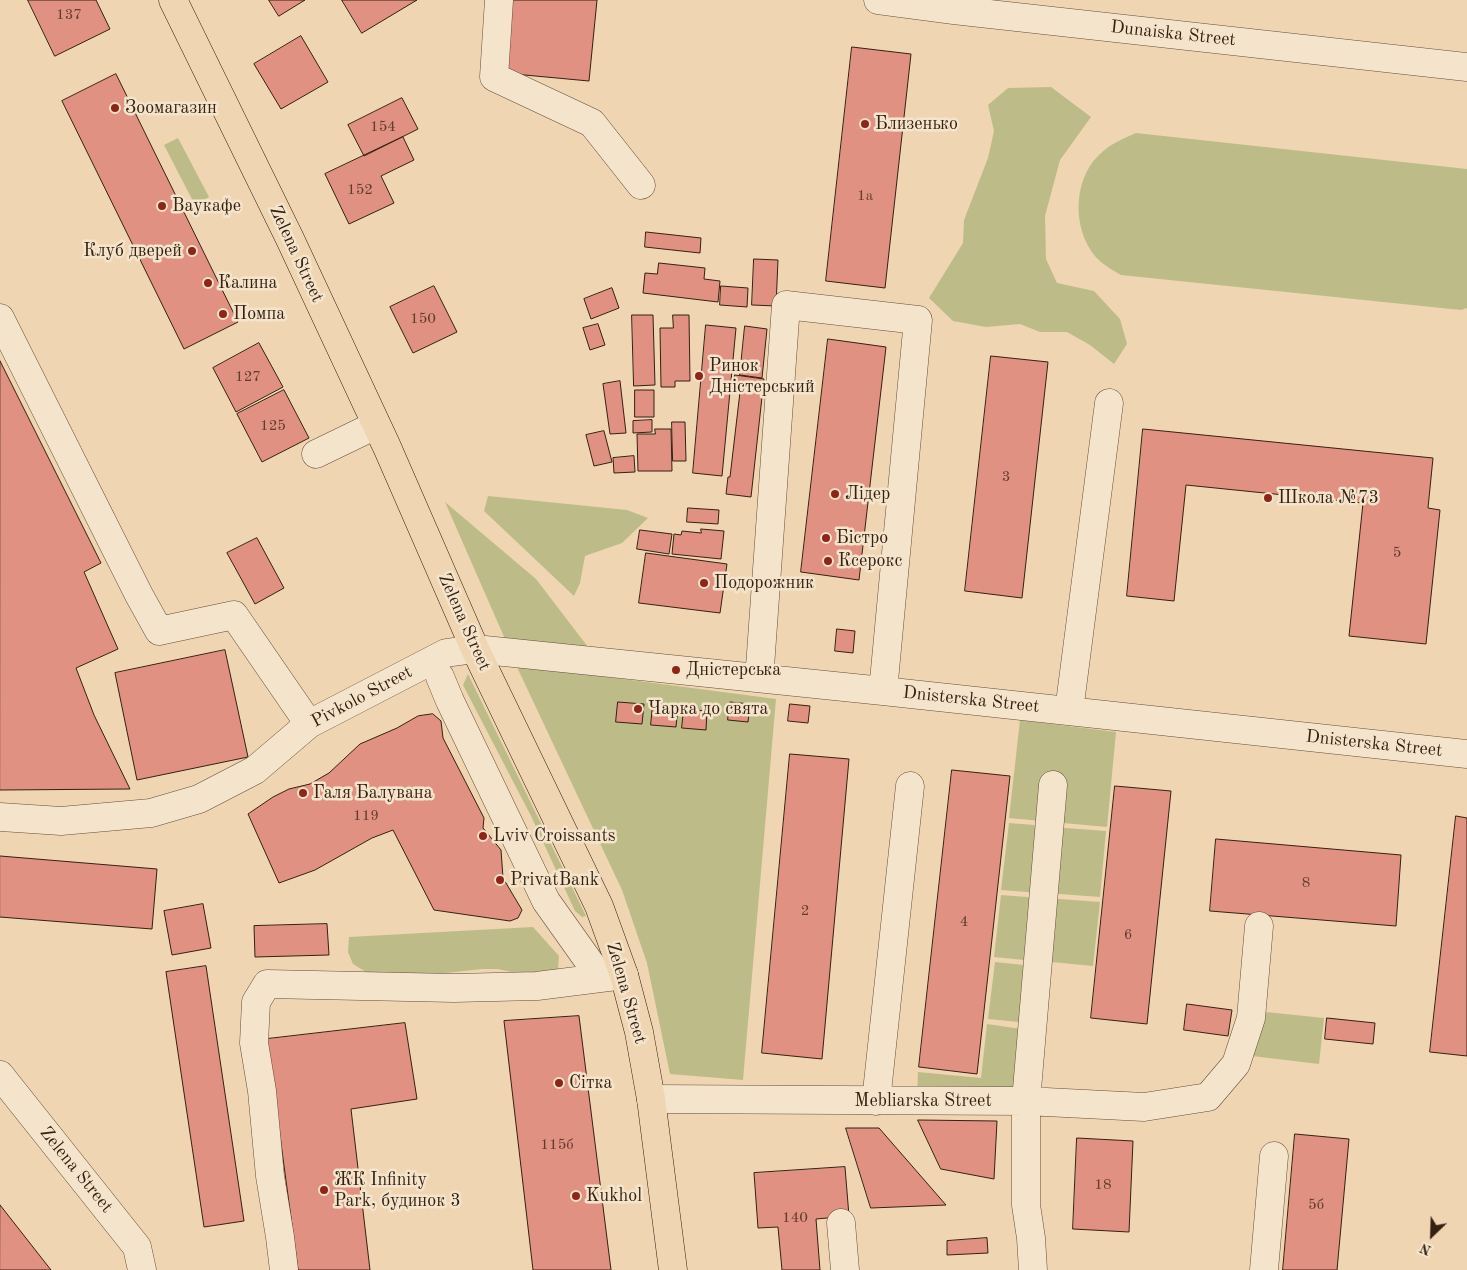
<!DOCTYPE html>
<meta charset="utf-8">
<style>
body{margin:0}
#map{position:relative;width:1467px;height:1270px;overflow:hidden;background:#efd5b1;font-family:"Old Standard TT",serif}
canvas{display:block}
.north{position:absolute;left:1407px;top:1210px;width:50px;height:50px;-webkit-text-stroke:4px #f5e4cc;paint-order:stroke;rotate:204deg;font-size:14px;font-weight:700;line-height:20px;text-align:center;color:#352012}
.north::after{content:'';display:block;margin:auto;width:18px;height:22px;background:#352012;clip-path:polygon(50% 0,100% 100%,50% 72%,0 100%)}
</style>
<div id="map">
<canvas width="1467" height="1270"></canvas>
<div class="north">N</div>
</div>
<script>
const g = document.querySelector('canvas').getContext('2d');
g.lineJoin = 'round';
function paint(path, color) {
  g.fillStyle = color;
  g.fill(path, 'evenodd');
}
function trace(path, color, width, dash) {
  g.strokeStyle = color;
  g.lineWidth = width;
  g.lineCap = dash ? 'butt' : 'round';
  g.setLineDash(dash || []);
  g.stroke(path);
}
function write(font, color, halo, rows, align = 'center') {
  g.font = font + ' "Old Standard TT",serif';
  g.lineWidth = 5;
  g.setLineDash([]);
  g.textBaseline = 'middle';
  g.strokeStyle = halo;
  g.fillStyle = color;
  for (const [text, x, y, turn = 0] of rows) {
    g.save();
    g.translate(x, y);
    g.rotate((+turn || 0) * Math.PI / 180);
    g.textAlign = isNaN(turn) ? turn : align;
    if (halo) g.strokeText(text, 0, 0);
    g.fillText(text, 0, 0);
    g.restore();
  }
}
const green = new Path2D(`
 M 1051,87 L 1091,117 L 1060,160 L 1045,216 L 1046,259 L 1057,283 L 1094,291 L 1120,319 L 1127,344 L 1114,364 L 1090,345 L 1067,332 L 1040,332 L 1020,324 L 986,327 L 953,321 L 929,298 L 963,243 L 964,220 L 988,158 L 994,131 L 988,105 L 1008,88 Z
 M 1136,133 L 1467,169 L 1467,308 L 1461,310 L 1121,275 C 1114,271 1107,267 1101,262 C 1072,237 1071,181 1099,155 C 1110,144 1122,139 1136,133 Z
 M 178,138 L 209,197 L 195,205 L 164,145 Z
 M 488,496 L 627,510 L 648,518 L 622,543 L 585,556 L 580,583 L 574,596 L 484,511 Z
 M 445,502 L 536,579 L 588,647 L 505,639 Z
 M 516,665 L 776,699 L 743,1080 L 670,1074 L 647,963 L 622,890 Z
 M 468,674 L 586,916 L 582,917 L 575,911 L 531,816 L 463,685 Z
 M 1020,720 L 1116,732 L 1107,827 L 1009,818 Z
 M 1009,823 L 1047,826 L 1041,893 L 1001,890 Z
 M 1052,827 L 1106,831 L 1100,897 L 1046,893 Z
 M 1001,895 L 1040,898 L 1034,961 L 994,957 Z
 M 1046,898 L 1100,902 L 1093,966 L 1041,961 Z
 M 533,927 L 559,956 L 558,969 L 524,975 L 498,969 L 482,969 L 418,976 L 387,976 L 366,972 L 353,964 L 348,952 L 349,937 Z
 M 995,962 L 1033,966 L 1029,1023 L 988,1019 Z
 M 1256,1011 L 1324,1018 L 1319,1064 L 1252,1056 Z
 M 987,1024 L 1028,1030 L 1024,1099 L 917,1099 L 918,1072 L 981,1078 Z`);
const building = new Path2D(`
 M 28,0 L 96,0 L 110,29 L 55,56 Z
 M 269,0 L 305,0 L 279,16 Z
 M 342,0 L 417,0 L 362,33 Z
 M 510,0 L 597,0 L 589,81 L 503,73 Z
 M 301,36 L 328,82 L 281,109 L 254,64 Z
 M 852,47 L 911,54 L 885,288 L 826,281 Z
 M 116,74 L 238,322 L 184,349 L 62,101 Z
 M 402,98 L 418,129 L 364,156 L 348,125 Z
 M 403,137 L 414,160 L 381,176 L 394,203 L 349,224 L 325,174 Z
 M 646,232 L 701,238 L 700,253 L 645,247 Z
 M 754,259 L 778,260 L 776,306 L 752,305 Z
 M 659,263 L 705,268 L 704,279 L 720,281 L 718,302 L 643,293 L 645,273 L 657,274 Z
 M 434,286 L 457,332 L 413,353 L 390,307 Z
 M 721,286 L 748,288 L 747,307 L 720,305 Z
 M 612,288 L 619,308 L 591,319 L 584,299 Z
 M 632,315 L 653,315 L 655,385 L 634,386 Z
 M 673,315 L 689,315 L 690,381 L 675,381 L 675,387 L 661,387 L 660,328 L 673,328 Z
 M 598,324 L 605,345 L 590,350 L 583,328 Z
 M 706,325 L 736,328 L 722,476 L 693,473 Z
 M 745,326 L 767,329 L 762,378 L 740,375 Z
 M 828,339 L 886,347 L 859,580 L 801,572 Z
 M 259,343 L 283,387 L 236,412 L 213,368 Z
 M 991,356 L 1048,362 L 1022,598 L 965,591 Z
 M 0,361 L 101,563 L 84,572 L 118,649 L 76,668 L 94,715 L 130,789 L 0,790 Z
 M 735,375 L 764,379 L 751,497 L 726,494 L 728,477 L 730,477 L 740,392 L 733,392 Z
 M 620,381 L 626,433 L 610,434 L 603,384 Z
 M 284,390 L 309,438 L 262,462 L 237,414 Z
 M 635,390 L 654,390 L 654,417 L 635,417 Z
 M 652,420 L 652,432 L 633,433 L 633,421 Z
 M 672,422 L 685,422 L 686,461 L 673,461 Z
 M 655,429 L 671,429 L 672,471 L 638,471 L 637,434 L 655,434 Z
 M 1143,429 L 1433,458 L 1428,508 L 1440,510 L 1426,644 L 1349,636 L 1363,503 L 1186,485 L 1174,601 L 1127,596 Z
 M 604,431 L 612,462 L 594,466 L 586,435 Z
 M 634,456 L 635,472 L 614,473 L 613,458 Z
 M 688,508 L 719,510 L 718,524 L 687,522 Z
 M 701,529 L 724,531 L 721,559 L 672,554 L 674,534 L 681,535 L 682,531 L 701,533 Z
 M 640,530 L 672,534 L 669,554 L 637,549 Z
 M 257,538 L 284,588 L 255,604 L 227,553 Z
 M 646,553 L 727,564 L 720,613 L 639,603 Z
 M 837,629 L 855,631 L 853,653 L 835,651 Z
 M 225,650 L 248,757 L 137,780 L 115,673 Z
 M 618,702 L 644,704 L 642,724 L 616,722 Z
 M 730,702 L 750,704 L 748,722 L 728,720 Z
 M 653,704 L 678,707 L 676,727 L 651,725 Z
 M 790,704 L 810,706 L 808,723 L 788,721 Z
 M 684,709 L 707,711 L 706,730 L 682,728 Z
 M 433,714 L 441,721 L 443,738 L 484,818 L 483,828 L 501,850 L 503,878 L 522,910 L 518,918 L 510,921 L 434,910 L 393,830 L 372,838 L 315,870 L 279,883 L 248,814 L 273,797 L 289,789 L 310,784 L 329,773 L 360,744 L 397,728 L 418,716 Z
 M 790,754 L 849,759 L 822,1059 L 762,1053 Z
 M 952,770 L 1010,776 L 977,1074 L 919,1067 Z
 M 1115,786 L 1171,791 L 1147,1024 L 1091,1018 Z
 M 1456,816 L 1467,818 L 1467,1056 L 1430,1052 Z
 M 1216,839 L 1401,855 L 1396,926 L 1210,911 Z
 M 0,856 L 157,869 L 152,929 L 0,917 Z
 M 203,904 L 211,948 L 172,955 L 164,911 Z
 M 327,924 L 329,955 L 255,957 L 254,926 Z
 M 206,966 L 244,1221 L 204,1227 L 166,972 Z
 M 1187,1004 L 1232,1010 L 1228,1036 L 1184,1030 Z
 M 579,1016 L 611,1270 L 533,1270 L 504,1021 Z
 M 1327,1018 L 1375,1023 L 1373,1044 L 1325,1039 Z
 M 405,1023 L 417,1099 L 351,1109 L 370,1270 L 298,1270 L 267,1039 Z
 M 918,1120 L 997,1121 L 994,1179 L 941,1169 Z
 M 846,1128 L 879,1128 L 946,1205 L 871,1208 Z
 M 1295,1134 L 1349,1139 L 1337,1270 L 1283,1270 Z
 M 1077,1138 L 1133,1141 L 1129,1232 L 1073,1229 Z
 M 845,1167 L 849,1216 L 816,1219 L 820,1270 L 782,1270 L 778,1227 L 758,1228 L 754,1173 Z
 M 0,1205 L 51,1270 L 0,1270 Z
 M 987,1238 L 988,1253 L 947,1255 L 947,1241 Z`);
const minor = new Path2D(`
 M 499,0 L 494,77 L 592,123 L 641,185
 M 878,0 L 954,10 L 1467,67
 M 0,318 L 139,595 L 159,631 L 234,615 L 309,724
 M 316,454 L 376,425
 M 440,677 L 450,701 L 546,901 L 600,977
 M 760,678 L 760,667 L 786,305 L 918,320 L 883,691
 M 1069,711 L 1109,403
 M 1053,785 L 1026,1101 L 1144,1107 L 1208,1097 L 1236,1064 L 1251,1018 L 1259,926
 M 0,817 L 61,821 L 151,813 L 199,799 L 255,770 L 309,724 L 446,653 L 475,649 L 883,691 L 1467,754
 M 0,1075 L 137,1247 L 142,1270
 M 651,1099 L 1026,1101 L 1026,1205 L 1031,1238 L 1033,1270
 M 876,1101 L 910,786
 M 841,1223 L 845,1270
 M 284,1270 L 280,1237 L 270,1176 L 262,1091 L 254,1043 L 256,1002 L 267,984 L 454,988 L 537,986 L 624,975
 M 1264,1270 L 1274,1156`);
const major = new Path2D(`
 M 173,0 L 290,239 L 387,447 L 475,649 L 599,906 L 624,975 L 639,1032 L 651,1099 L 673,1270`);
const markers = [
 [115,108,5,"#8f2418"],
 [865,124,5,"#8f2418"],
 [162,206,5,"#8f2418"],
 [192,251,5,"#8f2418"],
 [208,283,5,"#8f2418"],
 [223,314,5,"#8f2418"],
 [699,376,5,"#8f2418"],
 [835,494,5,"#8f2418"],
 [1268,498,5,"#8f2418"],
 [826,538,5,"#8f2418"],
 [828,561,5,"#8f2418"],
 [704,583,5,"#8f2418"],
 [676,670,5,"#8f2418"],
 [638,709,5,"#8f2418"],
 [303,793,5,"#8f2418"],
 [483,836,5,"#8f2418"],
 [500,880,5,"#8f2418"],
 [559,1083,5,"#8f2418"],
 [324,1190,5,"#8f2418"],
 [576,1196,5,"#8f2418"]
];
const numberNames = [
 ["137",69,15],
 ["154",383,127],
 ["152",360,190],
 ["1а",865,196],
 ["150",423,319],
 ["127",248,377],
 ["125",273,426],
 ["3",1006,477],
 ["5",1397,553],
 ["119",366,816],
 ["8",1306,883],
 ["2",805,911],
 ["4",964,922],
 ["6",1128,935],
 ["115б",557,1145],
 ["18",1103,1185],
 ["5б",1316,1205],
 ["140",795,1218]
];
const streetNames = [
 ["Dunaiska Street",1173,34,6],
 ["Zelena Street",296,254,65],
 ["Zelena Street",464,622,66],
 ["Pivkolo Street",362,697,-28],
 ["Dnisterska Street",971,700,6],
 ["Dnisterska Street",1374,744,6],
 ["Zelena Street",626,993,74],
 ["Mebliarska Street",923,1101],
 ["Zelena Street",76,1170,51]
];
const poiNames = [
 ["Зоомагазин",125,108],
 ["Близенько",875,124],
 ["Ваукафе",172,206],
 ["Клуб дверей",182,251,"right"],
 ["Калина",218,283],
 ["Помпа",233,314],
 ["Ринок",709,366],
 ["Дністерський",709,387],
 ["Лідер",845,494],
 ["Школа №73",1278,498],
 ["Бістро",836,538],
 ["Ксерокс",838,561],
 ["Подорожник",714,583],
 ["Дністерська",686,670],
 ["Чарка до свята",648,709],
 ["Галя Балувана",313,793],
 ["Lviv Croissants",493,836],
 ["PrivatBank",510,880],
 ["Сітка",569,1083],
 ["ЖК Infinity",334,1180],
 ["Park, будинок 3",334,1201],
 ["Kukhol",586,1196]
];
paint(green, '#bdbc89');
paint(building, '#e19181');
trace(building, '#352012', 1);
trace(minor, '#644d3a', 29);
trace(major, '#352012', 29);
trace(minor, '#f5e4cc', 28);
trace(major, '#efd5b1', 28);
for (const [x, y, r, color] of markers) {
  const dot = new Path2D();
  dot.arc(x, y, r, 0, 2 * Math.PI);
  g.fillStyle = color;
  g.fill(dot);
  trace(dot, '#f5e4cc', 2);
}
write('15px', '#603c2e', null, numberNames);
write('18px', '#352012', '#f5e4cc', streetNames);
write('18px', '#352012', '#f5e4cc', poiNames, 'left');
</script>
